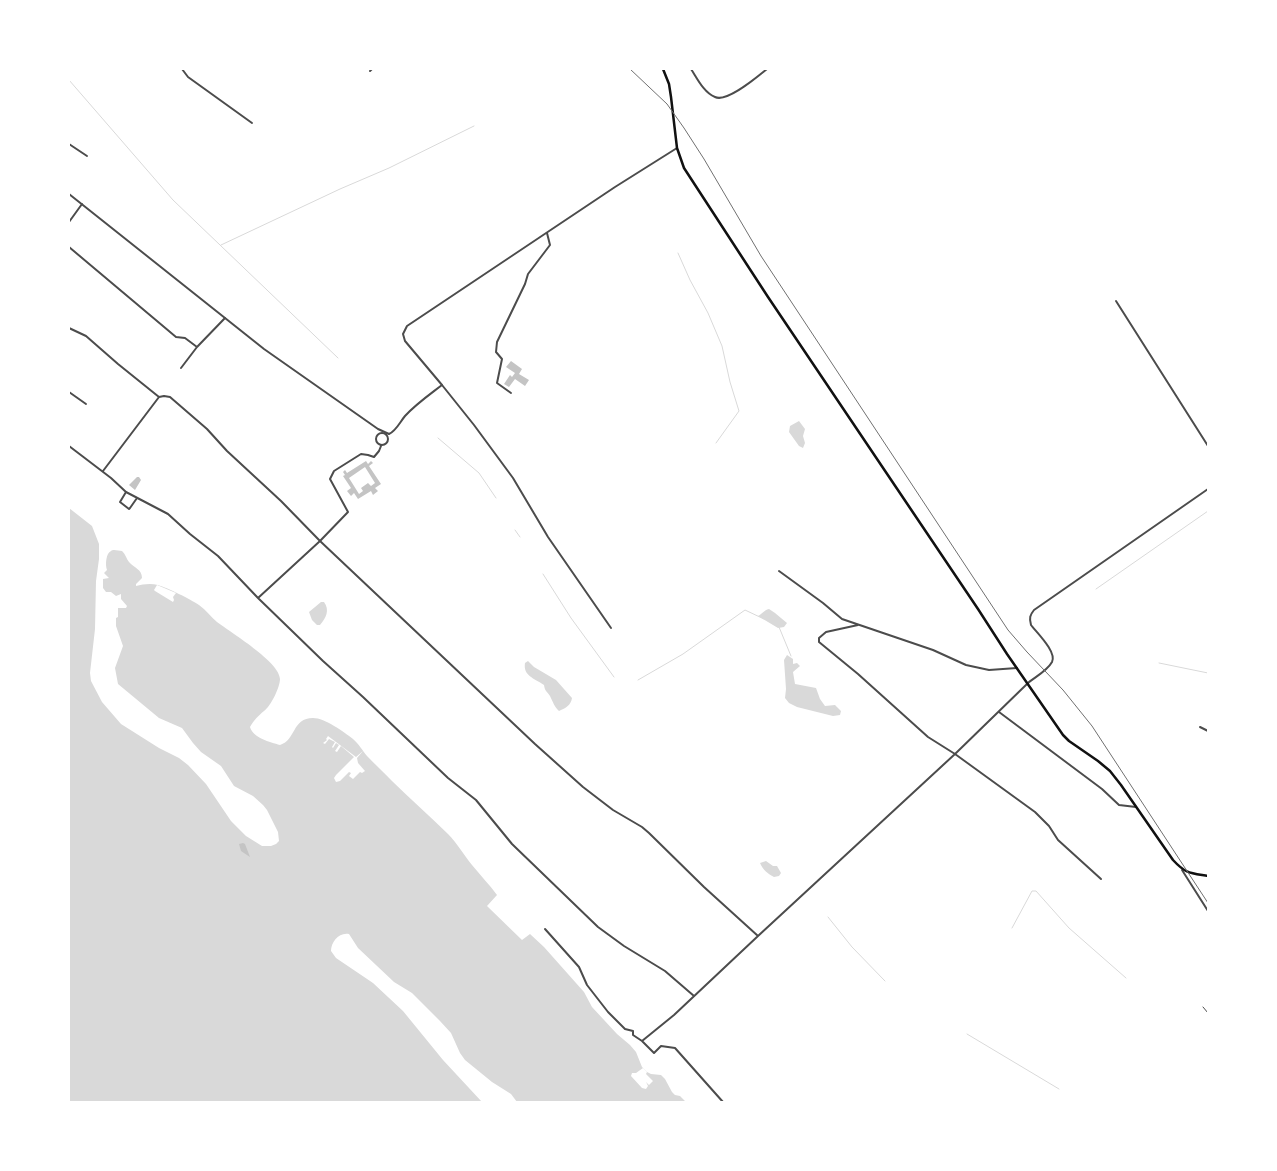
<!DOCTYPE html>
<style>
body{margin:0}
#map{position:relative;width:1277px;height:1171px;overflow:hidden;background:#fff;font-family:Rubik,sans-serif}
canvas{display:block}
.frame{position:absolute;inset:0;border:70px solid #fff;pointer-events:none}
</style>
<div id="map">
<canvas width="1277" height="1171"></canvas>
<div class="frame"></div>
</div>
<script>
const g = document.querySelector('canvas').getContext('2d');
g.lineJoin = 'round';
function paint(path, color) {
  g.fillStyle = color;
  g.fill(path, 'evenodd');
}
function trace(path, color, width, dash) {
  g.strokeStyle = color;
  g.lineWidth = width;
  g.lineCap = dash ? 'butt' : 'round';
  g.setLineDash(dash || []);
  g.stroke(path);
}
const water = new Path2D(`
 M 799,421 L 805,429 L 803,436 L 805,443 L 803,448 L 799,446 L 789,432 L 790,426 Z
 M 69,508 L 92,526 L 99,544 L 99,559 L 96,581 L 95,629 L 90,673 L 91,681 L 102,702 L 121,724 L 159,748 L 179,758 L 188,765 L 206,784 L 231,821 L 246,836 L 262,846 L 271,846 L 276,844 L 279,841 L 278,832 L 267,810 L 263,805 L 253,796 L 234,786 L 221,766 L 201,752 L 193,743 L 182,728 L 159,718 L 118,684 L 115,668 L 123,646 L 116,626 L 116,618 L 118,617 L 118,608 L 126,608 L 127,606 L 121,599 L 121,594 L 116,596 L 111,592 L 106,592 L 103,588 L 103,579 L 109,578 L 104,573 L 107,570 C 105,565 106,553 111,551 C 113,549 119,551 122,551 C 126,555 126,558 129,562 C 134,568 142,569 142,578 L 136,584 L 136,586 C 143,584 151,583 158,585 C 168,588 190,599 199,605 C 206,610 211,617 217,622 C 230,632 280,662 280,679 C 280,687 271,706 264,711 C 258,716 254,720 250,727 C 253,738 270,742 280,745 C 296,740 292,718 313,718 C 325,718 344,732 353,739 C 359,744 362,750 367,756 C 375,764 384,773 392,781 C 410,799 430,816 448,834 C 457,843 464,855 472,865 C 480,875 489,884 497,895 L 487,906 L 522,940 L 530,934 L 544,947 L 584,992 L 592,1007 L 617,1034 L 630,1045 L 636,1052 L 642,1067 L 647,1072 L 651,1074 L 661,1075 L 665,1079 L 672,1092 L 675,1095 L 680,1096 L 686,1102 L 517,1102 L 511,1094 L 492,1082 L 465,1060 L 460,1053 L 451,1033 L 440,1021 L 412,993 L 394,982 L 358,948 L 349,934 C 339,932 331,942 331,951 L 336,958 L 373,983 L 403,1011 L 443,1060 L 482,1102 L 69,1102 Z
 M 321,602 L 324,602 C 330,610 326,618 320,625 L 317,625 L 312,620 L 309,612 Z
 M 769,609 L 775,613 L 787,623 L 784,627 L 778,628 L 758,616 C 762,614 764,610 769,609 Z
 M 787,655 L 793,659 L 793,664 L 797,663 L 800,666 L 793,672 L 795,684 L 816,688 L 820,699 L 825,706 L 835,705 L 841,711 L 840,715 L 833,716 L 797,707 L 789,703 L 785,698 L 786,689 L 784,660 Z
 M 528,661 L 534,667 L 556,680 L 572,698 C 571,705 566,708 559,711 C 554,706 553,702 550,696 C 547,691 545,692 544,685 C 534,678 523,676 525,663 Z
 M 766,861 L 773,866 L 777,866 L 781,873 L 779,876 L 774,877 C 768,874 763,870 760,863 Z`);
const pier = new Path2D(`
 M 157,585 L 176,593 L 173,597 L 174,600 L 173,602 L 155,591 L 154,590 Z
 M 328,736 L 356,757 L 363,751 L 357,758 L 358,763 L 365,771 L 362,773 L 360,772 L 353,779 L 349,776 L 351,773 L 349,772 L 340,781 L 336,782 L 334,778 L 336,775 L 354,757 L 341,746 L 337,752 L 335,751 L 339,745 L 336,743 L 333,748 L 332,747 L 335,742 L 329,739 L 325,744 L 323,743 L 327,740 L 326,739 Z
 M 643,1068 L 647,1072 L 646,1074 L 653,1081 L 649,1085 L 646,1082 L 648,1086 L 646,1089 L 642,1088 L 631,1076 L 632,1073 L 636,1073 Z`);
const stream = new Path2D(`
 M 69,80 L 173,200 L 338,358
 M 221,245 L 340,189 L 389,168 L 474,126
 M 678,253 L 690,280 L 708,313 L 722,346 L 730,382 L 739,411 L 716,443
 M 438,438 L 479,473 L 496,498
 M 515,530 L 520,537
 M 543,574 L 571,618 L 614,677
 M 1096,589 L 1208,511
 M 779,627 L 791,656
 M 1159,663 L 1208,673
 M 638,680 L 683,654 L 745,610 L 764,619
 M 828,917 L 852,947 L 885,981
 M 1012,928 L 1032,891 L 1036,891 L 1069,928 L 1126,978
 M 967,1034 L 1059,1089`);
const building = new Path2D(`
 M 511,361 L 522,369 L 519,374 L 529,380 L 525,386 L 515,379 L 509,387 L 504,384 L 510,375 L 512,377 L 515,373 L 506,367 Z
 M 366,461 L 368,464 L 371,461 L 373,463 L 369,466 L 381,484 L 375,488 L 378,491 L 373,495 L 371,491 L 358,499 L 354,493 L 351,496 L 347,491 L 351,488 L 343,476 L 345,475 L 343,472 L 345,470 L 347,473 ZM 365,467 L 375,483 L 371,486 L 368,483 L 361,488 L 363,491 L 359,494 L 349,478 Z
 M 137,477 L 139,477 L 141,480 L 135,490 L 129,485 Z
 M 243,843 L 245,844 L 250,857 L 241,851 L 239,844 Z`);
const service = new Path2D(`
 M 1203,1007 L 1208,1013`);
const minor = new Path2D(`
 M 182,69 L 188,77 L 252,123
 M 691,69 C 697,78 704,93 715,97 C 727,103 757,77 767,69
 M 370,71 L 372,69
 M 69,144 L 87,156
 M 69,222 L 82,204
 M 69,247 L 176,337 L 185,338 L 197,347
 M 1116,301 L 1208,446
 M 69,328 L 86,336 L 118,364 L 159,397 L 164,396 L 170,397 L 207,429 L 227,451 L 281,501 L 320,541 L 535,744 L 583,787 L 613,810 L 642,827 L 649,833 L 704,887 L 758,936
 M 181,368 L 197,347 L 225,318
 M 442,385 L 474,425 L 513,478 L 548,537 L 611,628
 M 69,392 L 86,404
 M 511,393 L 497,383 L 502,359 L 496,352 L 497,342 L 525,284 L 528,274 L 550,245 L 547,233
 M376 439a6 6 0 1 1 12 0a6 6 0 1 1-12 0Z
 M 69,446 L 111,478 L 126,492 L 168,514 L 190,534 L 218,556 L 258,598 L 323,661 L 363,697 L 448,778 L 476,800 L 512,844 L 598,927 L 624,946 L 665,971 L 694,996
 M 103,471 L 159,397
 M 126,492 L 120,502 L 129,509 L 130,508 L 137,498
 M 779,571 L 823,603 L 842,619 L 933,650 L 966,665 L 989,670 L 1017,668
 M 258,598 L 320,541 L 348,512 L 330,479 L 334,471 L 361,454 L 368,455 L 374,457 L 379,451 L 381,446
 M 858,625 L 826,632 L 819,638 L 819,642 L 858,674 L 928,737 L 955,754 L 1035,812 L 1049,826 L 1058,840 L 1101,879
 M 999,712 L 1102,789 L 1119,805 L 1136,807
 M 1200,727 L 1208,731
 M 1182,870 L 1208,911
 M 545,929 L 579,967 L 587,985 L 608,1012 L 625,1029 L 633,1031 L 633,1035 L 642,1041 L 654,1053 L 661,1046 L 675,1048 L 723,1102
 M 642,1041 L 674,1015 L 758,936 L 955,754 L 1028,683`);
const tertiary = new Path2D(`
 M 69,194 L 264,349 L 378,429 L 389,434 C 396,431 400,422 405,416 C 416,404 429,395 442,385 L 405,341 L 403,334 L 407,326 L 615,187 L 677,148
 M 1028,683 C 1035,677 1047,671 1052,662 C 1057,652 1037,633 1031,625 C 1029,618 1030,615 1034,610 L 1208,489`);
const secondary = new Path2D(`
 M 663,69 L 669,84 L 671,97 L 677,148 L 684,168 L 768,297 L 978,609 L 1007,654 L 1063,735 L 1069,741 L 1098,761 L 1110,771 L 1121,785 L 1173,860 C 1186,874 1190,873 1208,876`);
const rail = new Path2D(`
 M 630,69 L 667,104 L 684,128 L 704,159 L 761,256 L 1008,630 L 1027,652 L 1063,690 L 1092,726 L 1208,903`);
paint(water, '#d9d9d9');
paint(pier, '#fff');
trace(stream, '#d9d9d9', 1);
paint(building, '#c4c4c4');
trace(service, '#4c4c4c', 1);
trace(minor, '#4c4c4c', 2);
trace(tertiary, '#4c4c4c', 2);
trace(secondary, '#111', 2.5);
trace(rail, '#707070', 1);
</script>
